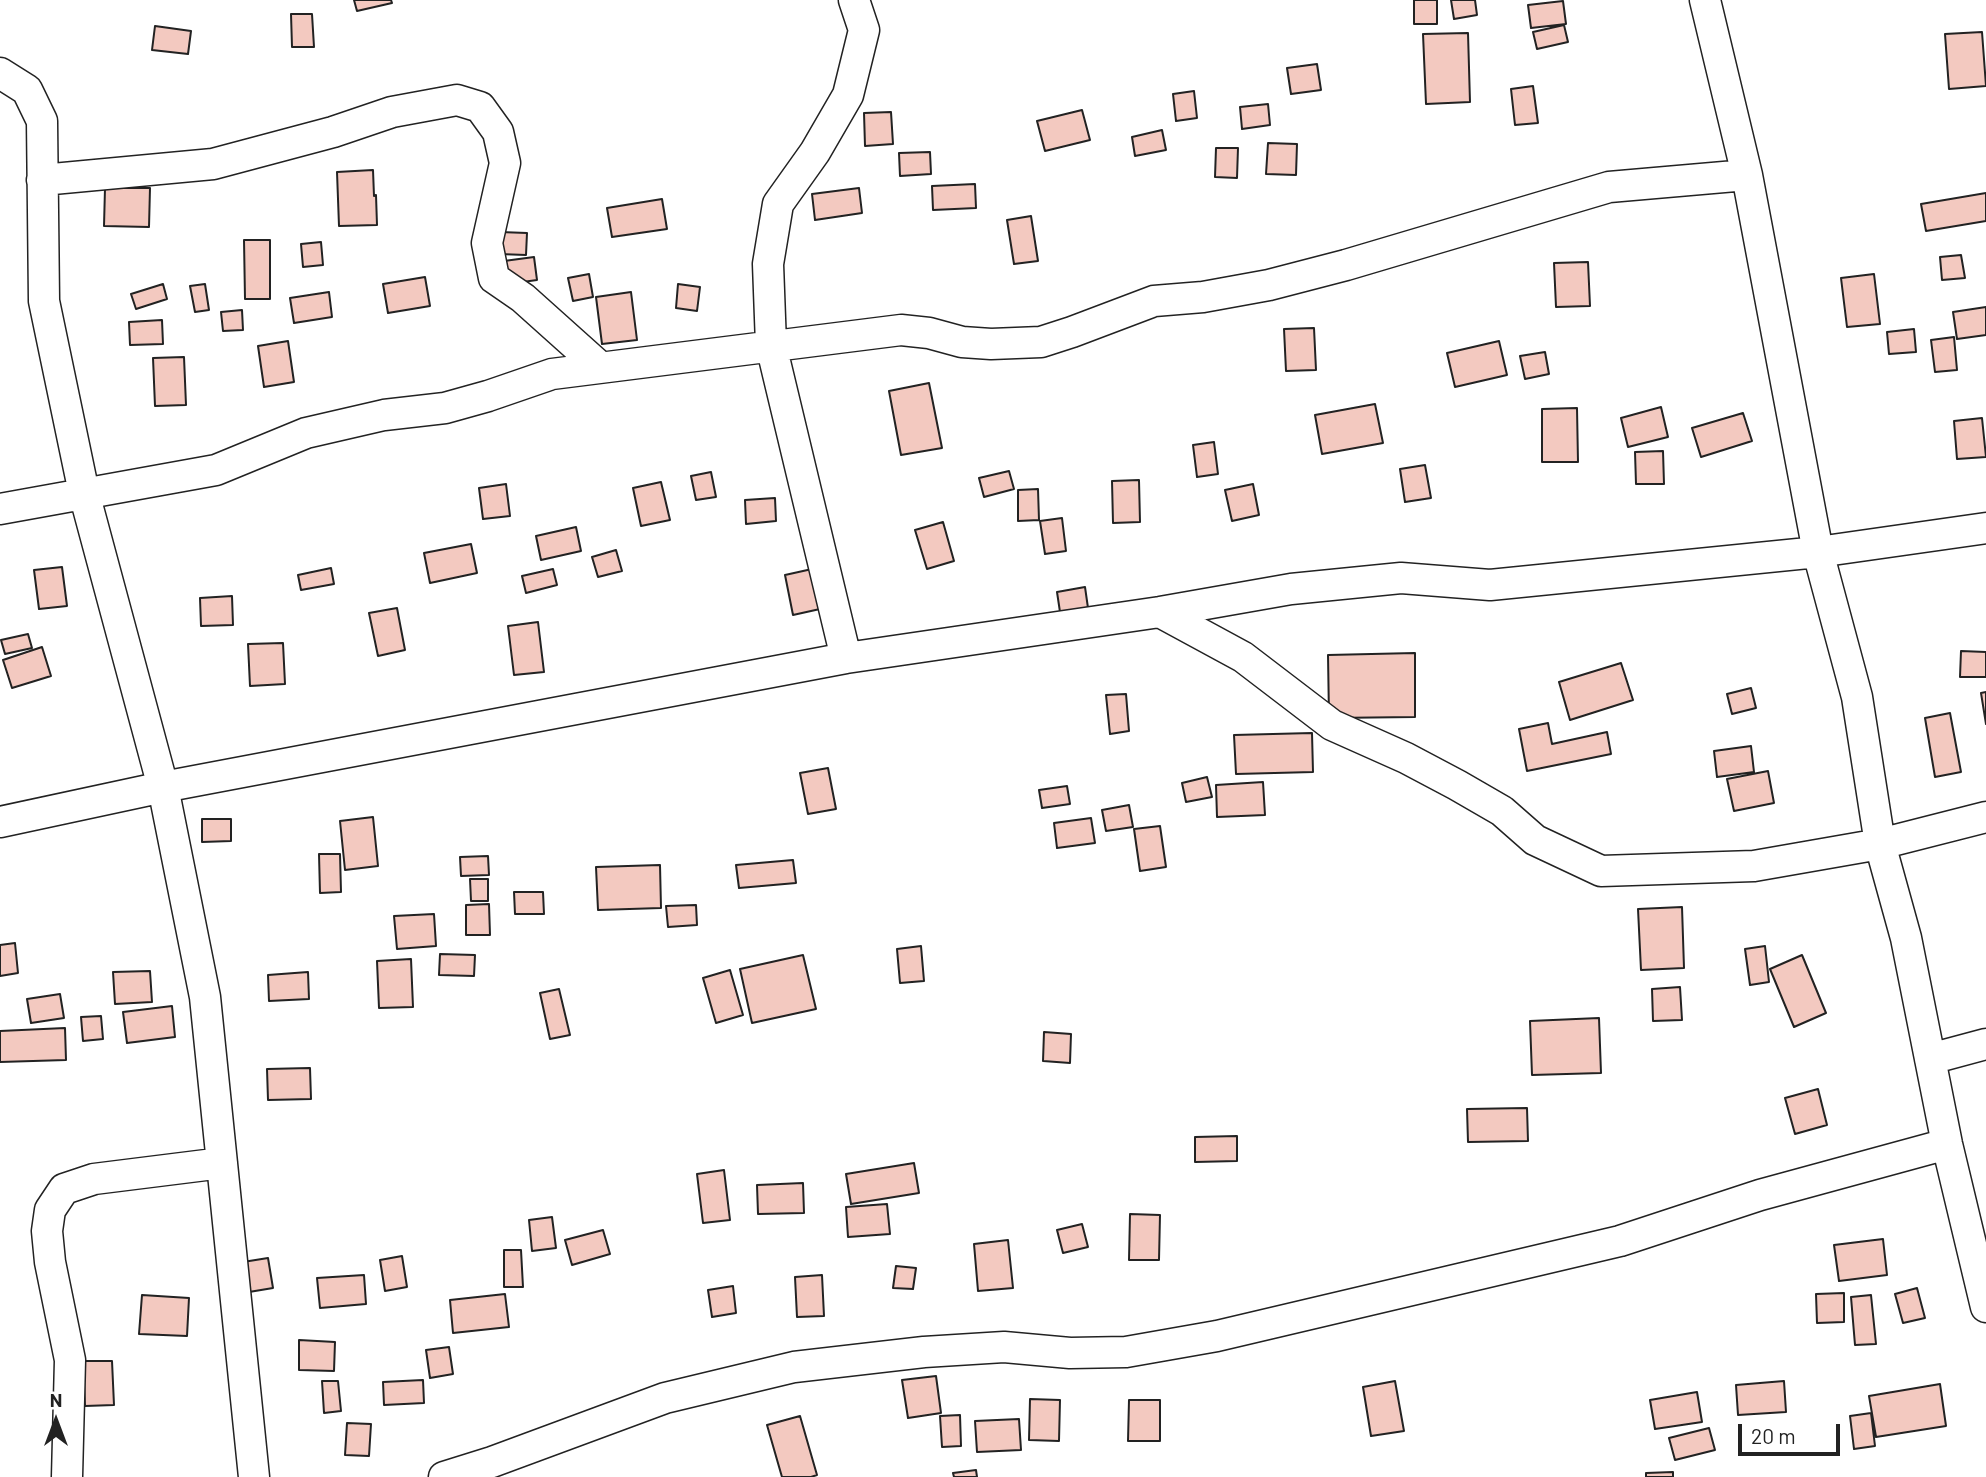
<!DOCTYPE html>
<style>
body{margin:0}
#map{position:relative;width:1986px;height:1477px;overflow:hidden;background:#fff;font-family:Barlow,sans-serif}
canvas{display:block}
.north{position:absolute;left:21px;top:1386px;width:70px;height:70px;-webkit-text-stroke:5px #fff;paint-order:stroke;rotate:0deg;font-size:19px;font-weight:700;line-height:28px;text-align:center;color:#222}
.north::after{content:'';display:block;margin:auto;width:24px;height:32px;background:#222;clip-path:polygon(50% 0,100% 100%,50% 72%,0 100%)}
.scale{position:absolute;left:1738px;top:1424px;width:102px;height:32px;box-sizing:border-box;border:4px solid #222;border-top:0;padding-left:9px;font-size:21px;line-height:24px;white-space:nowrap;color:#222;-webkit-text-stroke:5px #fff;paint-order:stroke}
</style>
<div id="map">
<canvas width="1986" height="1477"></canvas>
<div class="north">N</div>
<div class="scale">20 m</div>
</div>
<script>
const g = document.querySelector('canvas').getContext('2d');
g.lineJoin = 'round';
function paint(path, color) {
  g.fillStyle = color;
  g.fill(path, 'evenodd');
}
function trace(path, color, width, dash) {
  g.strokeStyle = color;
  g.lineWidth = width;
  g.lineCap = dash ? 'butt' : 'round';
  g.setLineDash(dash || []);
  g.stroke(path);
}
const building = new Path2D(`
 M 354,0 L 391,0 L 392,3 L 357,11 Z
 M 1414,0 L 1437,0 L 1437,24 L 1414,24 Z
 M 1451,0 L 1475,0 L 1477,15 L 1454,19 Z
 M 1563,1 L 1566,24 L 1531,28 L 1528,5 Z
 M 291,14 L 312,14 L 314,47 L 292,47 Z
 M 1564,25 L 1568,42 L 1537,49 L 1533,32 Z
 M 155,26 L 191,31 L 188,54 L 152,50 Z
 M 1982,32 L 1986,86 L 1949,89 L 1945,34 Z
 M 1468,33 L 1470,102 L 1426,104 L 1423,34 Z
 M 1317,64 L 1321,90 L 1291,94 L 1287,68 Z
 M 1533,86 L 1538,123 L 1515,125 L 1511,89 Z
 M 1194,91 L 1197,118 L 1176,121 L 1173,94 Z
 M 1268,104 L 1270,125 L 1242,129 L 1240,107 Z
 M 1082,110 L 1090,140 L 1045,151 L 1037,121 Z
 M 891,112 L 893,144 L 865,146 L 864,113 Z
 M 1162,130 L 1166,150 L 1135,156 L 1132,137 Z
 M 1268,143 L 1297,144 L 1296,175 L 1266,174 Z
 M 1216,148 L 1238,148 L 1237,178 L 1215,177 Z
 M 930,152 L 931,174 L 900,176 L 899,153 Z
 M 373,170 L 374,196 L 376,195 L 377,225 L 339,226 L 337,172 Z
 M 975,184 L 976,208 L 933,210 L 932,186 Z
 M 105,188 L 150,188 L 149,227 L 104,226 Z
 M 859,188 L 862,213 L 815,220 L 812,194 Z
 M 1986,193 L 1986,221 L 1926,231 L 1921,204 Z
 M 662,199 L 667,229 L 612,237 L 607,208 Z
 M 1031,216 L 1038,261 L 1014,264 L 1007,220 Z
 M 500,232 L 527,233 L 526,255 L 499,254 Z
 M 244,240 L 270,240 L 270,299 L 245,299 Z
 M 321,242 L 323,265 L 303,267 L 301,244 Z
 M 1961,255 L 1965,278 L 1942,280 L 1940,257 Z
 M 534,257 L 537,280 L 508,284 L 504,261 Z
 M 1588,262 L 1590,306 L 1556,307 L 1554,263 Z
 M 589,274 L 593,297 L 573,301 L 568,278 Z
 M 1874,274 L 1880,324 L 1847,327 L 1841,278 Z
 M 425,277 L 430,306 L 388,313 L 383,284 Z
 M 163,284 L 167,299 L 136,309 L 131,294 Z
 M 205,284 L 209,310 L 195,312 L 190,286 Z
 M 678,284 L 700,287 L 697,311 L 676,308 Z
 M 329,292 L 332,317 L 294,323 L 290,298 Z
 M 631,292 L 637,340 L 602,344 L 596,297 Z
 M 1986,307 L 1986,335 L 1957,339 L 1953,312 Z
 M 242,310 L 243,330 L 223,331 L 221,312 Z
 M 162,320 L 163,344 L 130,345 L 129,322 Z
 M 1314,328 L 1316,370 L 1286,371 L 1284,329 Z
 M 1914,329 L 1916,352 L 1889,354 L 1887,332 Z
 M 1954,337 L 1957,370 L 1935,372 L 1931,340 Z
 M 288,341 L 294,382 L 264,387 L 258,346 Z
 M 1499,341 L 1507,375 L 1455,387 L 1447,353 Z
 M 1545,352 L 1549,374 L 1525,379 L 1520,356 Z
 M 184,357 L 186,405 L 155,406 L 153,358 Z
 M 929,383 L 942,448 L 901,455 L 889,391 Z
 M 1375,404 L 1383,443 L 1322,454 L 1315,415 Z
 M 1661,407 L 1668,437 L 1628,447 L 1621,418 Z
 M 1577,408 L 1578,462 L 1542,462 L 1542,409 Z
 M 1743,413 L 1752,441 L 1701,457 L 1692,428 Z
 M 1982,418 L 1986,457 L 1957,459 L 1954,421 Z
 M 1214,442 L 1218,474 L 1197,477 L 1193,445 Z
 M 1663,451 L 1664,484 L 1636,484 L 1635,452 Z
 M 1425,465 L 1431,498 L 1405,502 L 1400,469 Z
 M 1009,471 L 1014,489 L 984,497 L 979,478 Z
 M 711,472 L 716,497 L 696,500 L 691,476 Z
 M 1139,480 L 1140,522 L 1113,523 L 1112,481 Z
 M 661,482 L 670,520 L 641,526 L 633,488 Z
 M 506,484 L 510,516 L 483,519 L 479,488 Z
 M 1253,484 L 1259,515 L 1232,521 L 1225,490 Z
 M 1038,489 L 1039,520 L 1018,521 L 1018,490 Z
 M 775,498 L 776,521 L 746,524 L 745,500 Z
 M 1062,518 L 1066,551 L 1045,554 L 1040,521 Z
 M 943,522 L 954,561 L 927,569 L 915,530 Z
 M 576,527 L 581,551 L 541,560 L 536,536 Z
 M 471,544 L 477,573 L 430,583 L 424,553 Z
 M 616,550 L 622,571 L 598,577 L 592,557 Z
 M 62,567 L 67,606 L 39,609 L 34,570 Z
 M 331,568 L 334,584 L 301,590 L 298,575 Z
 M 553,569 L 557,585 L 526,593 L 522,576 Z
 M 812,569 L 820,609 L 793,615 L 785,575 Z
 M 1085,587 L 1088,608 L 1060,612 L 1057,592 Z
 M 232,596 L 233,625 L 201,626 L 200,598 Z
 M 397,608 L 405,650 L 378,656 L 369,613 Z
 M 538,622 L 544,672 L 514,675 L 508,626 Z
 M 28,634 L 32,648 L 5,654 L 1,640 Z
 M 283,643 L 285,684 L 250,686 L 248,644 Z
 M 42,647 L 51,676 L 12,688 L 3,660 Z
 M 1961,651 L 1986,652 L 1986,677 L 1960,677 Z
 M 1415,653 L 1415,717 L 1329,718 L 1328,655 Z
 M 1621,663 L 1633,700 L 1570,720 L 1559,682 Z
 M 1751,688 L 1756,708 L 1732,714 L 1727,694 Z
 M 1986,692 L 1986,724 L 1981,693 Z
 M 1126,694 L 1129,731 L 1110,734 L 1106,695 Z
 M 1950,713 L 1961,772 L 1935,777 L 1925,718 Z
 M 1548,723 L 1552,744 L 1607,732 L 1611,754 L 1527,771 L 1519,729 Z
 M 1312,733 L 1313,772 L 1236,774 L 1234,735 Z
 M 1751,746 L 1754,772 L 1717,777 L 1714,751 Z
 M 828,768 L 836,809 L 808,814 L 800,773 Z
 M 1768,771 L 1774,803 L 1734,811 L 1727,779 Z
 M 1207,777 L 1212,797 L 1186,802 L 1182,783 Z
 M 1263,782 L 1265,815 L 1217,817 L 1216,785 Z
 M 1067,786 L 1070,804 L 1042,808 L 1039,790 Z
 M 1129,805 L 1133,827 L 1106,831 L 1102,810 Z
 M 373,817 L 378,866 L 345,870 L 340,821 Z
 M 1091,818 L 1095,843 L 1057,848 L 1054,823 Z
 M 202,819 L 231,819 L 231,841 L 202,842 Z
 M 1160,826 L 1166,867 L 1140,871 L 1134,829 Z
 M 319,854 L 340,854 L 341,892 L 320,893 Z
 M 488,856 L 489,875 L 461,876 L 460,857 Z
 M 793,860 L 796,883 L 739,888 L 736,865 Z
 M 660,865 L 661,908 L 598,910 L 596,867 Z
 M 470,879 L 488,879 L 488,901 L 471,901 Z
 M 514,892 L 543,892 L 544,914 L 515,914 Z
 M 489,904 L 490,935 L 466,935 L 466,905 Z
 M 696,905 L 697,925 L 668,927 L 666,906 Z
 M 1682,907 L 1684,968 L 1641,970 L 1638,909 Z
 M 434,914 L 436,946 L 397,949 L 394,916 Z
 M 15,943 L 18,973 L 0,976 L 0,945 Z
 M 921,946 L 924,981 L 900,983 L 897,949 Z
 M 1765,946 L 1769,982 L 1750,985 L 1745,949 Z
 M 440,954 L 475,955 L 474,976 L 439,975 Z
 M 803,955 L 816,1009 L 752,1023 L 740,969 Z
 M 1802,955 L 1826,1013 L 1794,1027 L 1770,969 Z
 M 411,959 L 413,1007 L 379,1008 L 377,961 Z
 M 730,970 L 743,1015 L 716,1023 L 703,978 Z
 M 150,971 L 152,1002 L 115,1004 L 113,972 Z
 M 308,972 L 309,999 L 269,1001 L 268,975 Z
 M 1680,987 L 1682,1020 L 1653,1021 L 1652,989 Z
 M 559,989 L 570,1035 L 550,1039 L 540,993 Z
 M 60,994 L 64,1018 L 31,1023 L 27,999 Z
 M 172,1006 L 175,1037 L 127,1043 L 123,1012 Z
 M 101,1016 L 103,1039 L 83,1041 L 81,1017 Z
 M 1599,1018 L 1601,1073 L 1532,1075 L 1530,1021 Z
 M 65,1028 L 66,1060 L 0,1062 L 0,1031 Z
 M 1044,1032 L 1071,1034 L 1070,1063 L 1043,1061 Z
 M 310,1068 L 311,1099 L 268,1100 L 267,1069 Z
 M 1818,1089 L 1827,1125 L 1795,1134 L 1785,1098 Z
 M 1527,1108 L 1528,1141 L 1468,1142 L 1467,1109 Z
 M 1237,1136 L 1237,1161 L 1195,1162 L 1195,1137 Z
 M 914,1163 L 919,1193 L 851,1204 L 846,1174 Z
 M 724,1170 L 730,1220 L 703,1223 L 697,1174 Z
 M 803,1183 L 804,1213 L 758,1214 L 757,1185 Z
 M 887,1204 L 890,1234 L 848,1237 L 846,1207 Z
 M 1130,1214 L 1160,1215 L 1159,1260 L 1129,1260 Z
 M 552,1217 L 556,1248 L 532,1251 L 529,1220 Z
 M 1082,1224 L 1088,1247 L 1063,1253 L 1057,1230 Z
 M 603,1230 L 610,1254 L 572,1265 L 565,1240 Z
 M 1883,1239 L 1887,1275 L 1839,1281 L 1834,1245 Z
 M 1008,1240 L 1013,1288 L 978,1291 L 974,1244 Z
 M 504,1250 L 521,1250 L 523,1287 L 504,1287 Z
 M 402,1256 L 407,1287 L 385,1291 L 380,1260 Z
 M 268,1258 L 273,1288 L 249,1292 L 243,1262 Z
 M 896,1266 L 916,1268 L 913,1289 L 893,1288 Z
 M 364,1275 L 366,1304 L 320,1308 L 317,1278 Z
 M 822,1275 L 824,1316 L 797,1317 L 795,1277 Z
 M 733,1286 L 736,1313 L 712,1317 L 708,1290 Z
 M 1917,1288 L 1925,1318 L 1903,1323 L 1895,1294 Z
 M 1844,1293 L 1844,1322 L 1817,1323 L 1816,1294 Z
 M 505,1294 L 509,1327 L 453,1333 L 450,1300 Z
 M 142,1295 L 189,1298 L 187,1336 L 139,1334 Z
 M 1871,1295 L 1876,1344 L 1855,1345 L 1851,1297 Z
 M 299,1340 L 335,1342 L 334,1371 L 299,1370 Z
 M 449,1347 L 453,1374 L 430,1378 L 426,1350 Z
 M 83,1361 L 112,1361 L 114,1405 L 85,1406 Z
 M 936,1376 L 941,1413 L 908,1418 L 902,1380 Z
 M 423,1380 L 424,1403 L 384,1405 L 383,1382 Z
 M 322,1381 L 338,1381 L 341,1411 L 324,1413 Z
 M 1395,1381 L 1404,1431 L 1371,1436 L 1363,1387 Z
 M 1784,1381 L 1786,1412 L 1738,1415 L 1736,1385 Z
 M 1940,1384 L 1946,1426 L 1876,1437 L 1869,1396 Z
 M 1697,1392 L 1702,1422 L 1655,1429 L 1650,1400 Z
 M 1030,1399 L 1060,1400 L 1059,1441 L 1029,1440 Z
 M 1129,1400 L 1160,1400 L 1160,1441 L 1128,1441 Z
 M 1871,1413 L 1875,1446 L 1854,1449 L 1850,1416 Z
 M 960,1415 L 961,1446 L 942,1447 L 940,1416 Z
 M 800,1416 L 817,1475 L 811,1477 L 782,1477 L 767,1425 Z
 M 1019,1419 L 1021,1450 L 977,1452 L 975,1421 Z
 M 347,1423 L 371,1424 L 369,1456 L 345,1455 Z
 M 1709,1428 L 1715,1450 L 1675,1460 L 1669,1438 Z
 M 976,1470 L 977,1477 L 954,1477 L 953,1473 Z
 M 1673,1472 L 1673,1477 L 1646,1477 L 1646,1473 Z`);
const minor = new Path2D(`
 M 1705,0 L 1747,175 L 1818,552 L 1857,697 L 1880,844 L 1906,938 L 1947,1144 L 1986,1307
 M 0,73 L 27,90 L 42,121 L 44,301 L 84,493 L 163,787 L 205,997 L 254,1477
 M 42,180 L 213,164 L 333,132 L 392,112 L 457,100 L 480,107 L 498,132 L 505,163 L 487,243 L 494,278 L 523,298 L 600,367
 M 0,509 L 216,470 L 306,433 L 384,415 L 445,408 L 488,396 L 552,374 L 901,330 L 929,333 L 962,342 L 991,344 L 1041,342 L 1072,332 L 1154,301 L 1203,297 L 1269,285 L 1346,265 L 1609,187 L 1747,175
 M 1160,612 L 1243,657 L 1332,725 L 1406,758 L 1457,785 L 1502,811 L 1535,840 L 1601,871 L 1754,866 L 1880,844 L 1986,817
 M 846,658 L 771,345 L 768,264 L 778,204 L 815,152 L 848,95 L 864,30 L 854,0
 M 0,822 L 163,787 L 846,658 L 1160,612 L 1291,589 L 1401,578 L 1490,585 L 1818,552 L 1986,528
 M 1930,1059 L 1986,1044
 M 67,1477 L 70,1360 L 50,1262 L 47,1231 L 50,1210 L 64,1189 L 94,1179 L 222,1163
 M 444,1477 L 492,1462 L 665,1398 L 794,1367 L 924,1352 L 1004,1347 L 1070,1353 L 1126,1352 L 1217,1336 L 1620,1241 L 1760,1195 L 1947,1144`);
paint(building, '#f3c9c0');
trace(building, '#222', 2);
trace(minor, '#222', 33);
trace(minor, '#fff', 30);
</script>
